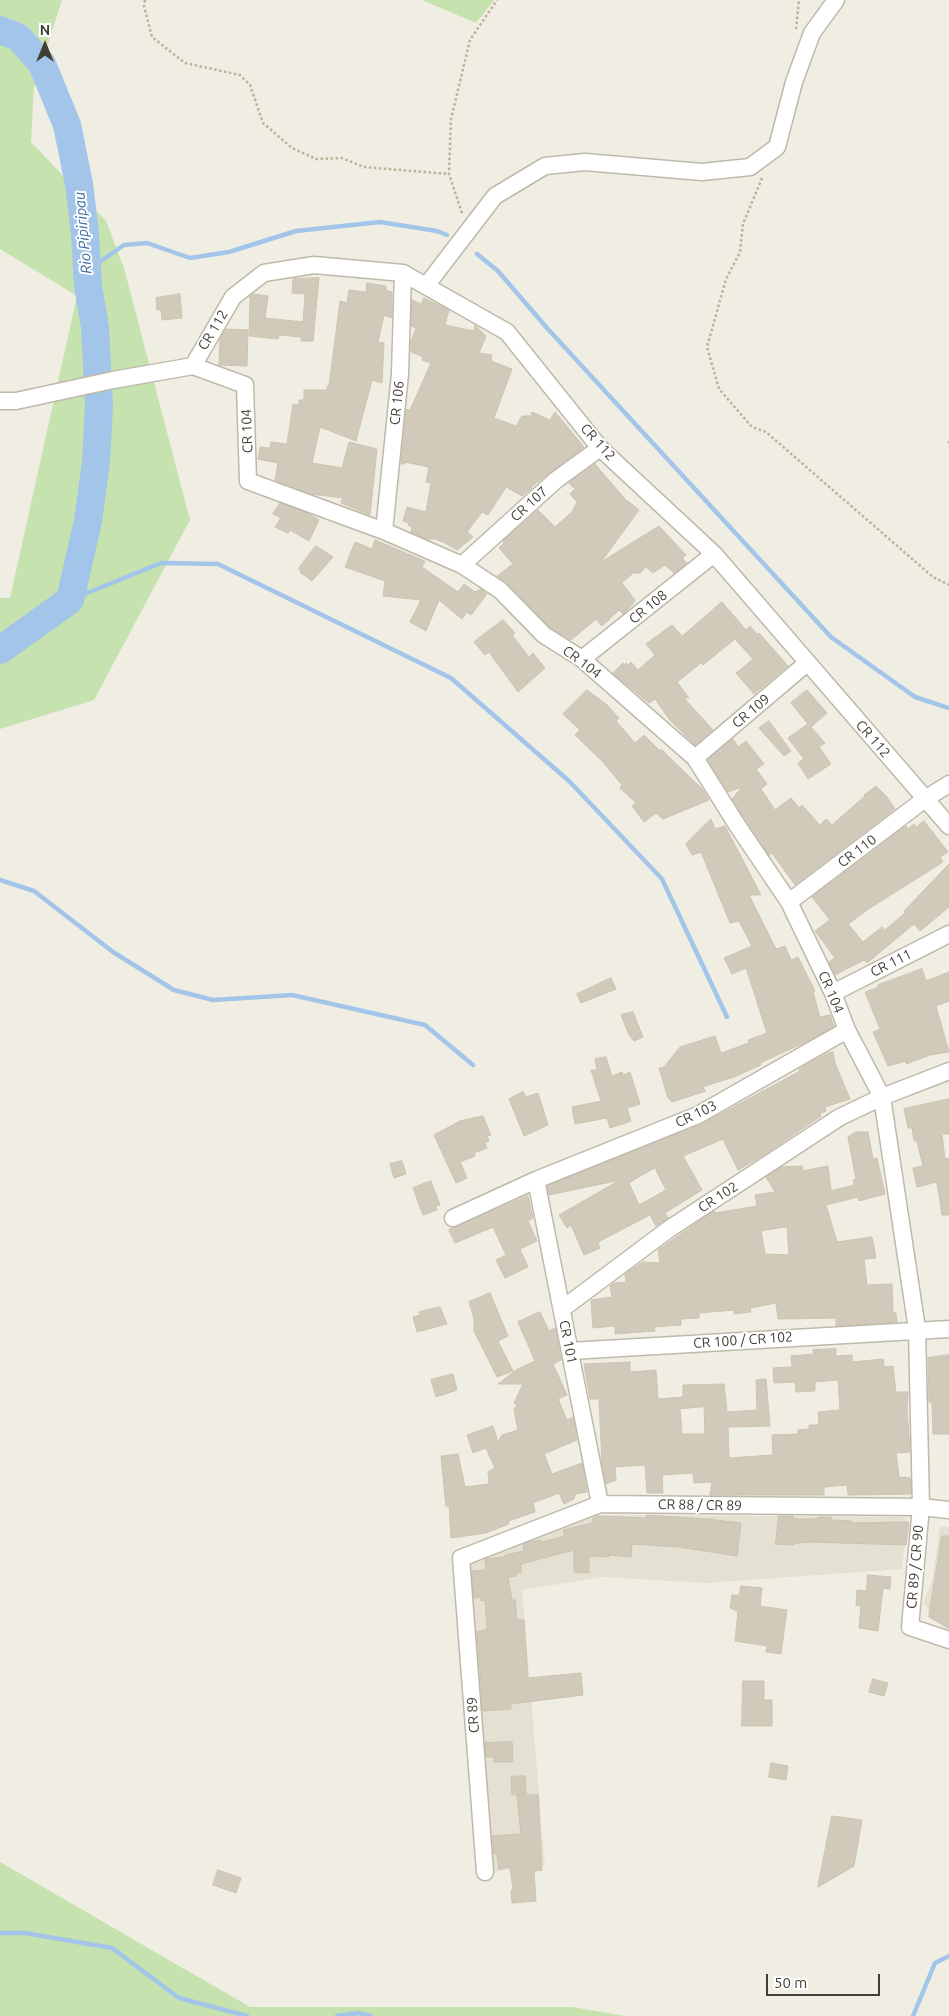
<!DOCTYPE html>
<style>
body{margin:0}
#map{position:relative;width:949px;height:2016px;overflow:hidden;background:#f0eee3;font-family:Ubuntu,sans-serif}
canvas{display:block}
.north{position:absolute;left:20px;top:20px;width:50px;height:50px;-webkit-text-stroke:4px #fff;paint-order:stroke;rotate:0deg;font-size:14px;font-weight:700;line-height:20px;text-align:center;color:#413e34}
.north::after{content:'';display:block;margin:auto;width:18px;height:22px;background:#413e34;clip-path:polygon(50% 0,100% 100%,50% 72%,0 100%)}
.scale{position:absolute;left:766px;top:1974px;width:114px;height:22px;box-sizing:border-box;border:2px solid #413e34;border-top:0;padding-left:6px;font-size:15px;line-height:18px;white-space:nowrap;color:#413e34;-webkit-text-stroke:4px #fff;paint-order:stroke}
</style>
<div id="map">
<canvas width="949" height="2016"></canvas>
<div class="north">N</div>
<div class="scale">50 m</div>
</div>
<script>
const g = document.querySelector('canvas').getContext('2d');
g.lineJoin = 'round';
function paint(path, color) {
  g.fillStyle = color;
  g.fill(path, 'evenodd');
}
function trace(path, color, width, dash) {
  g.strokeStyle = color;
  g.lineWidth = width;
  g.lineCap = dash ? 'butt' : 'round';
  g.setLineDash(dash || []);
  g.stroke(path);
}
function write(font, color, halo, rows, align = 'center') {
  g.font = font + ' Ubuntu,sans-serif';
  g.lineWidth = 4;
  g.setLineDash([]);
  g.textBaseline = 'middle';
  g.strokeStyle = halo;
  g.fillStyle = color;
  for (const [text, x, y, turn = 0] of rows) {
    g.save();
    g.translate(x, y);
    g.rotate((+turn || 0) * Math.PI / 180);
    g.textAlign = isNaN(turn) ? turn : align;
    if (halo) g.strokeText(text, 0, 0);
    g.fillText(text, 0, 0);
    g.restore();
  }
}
const residential = new Path2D(`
 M 585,1515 L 905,1517 L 907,1523 L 902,1569 L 706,1583 L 603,1577 L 522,1590 L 545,1866 L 489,1872 L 465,1564 Z
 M 940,1527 L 949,1527 L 949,1632 L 946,1631 L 923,1603 L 932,1582 Z`);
const green = new Path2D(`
 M 0,0 L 62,0 L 34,88 L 31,142 L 106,221 L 124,268 L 190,520 L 94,700 L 0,729 L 0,598 L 10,598 L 77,296 L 0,249 Z
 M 422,0 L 494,0 L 476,23 Z
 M 0,1862 L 250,2007 L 572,2007 L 626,2016 L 0,2016 Z`);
const stream = new Path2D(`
 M 477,254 L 498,271 L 547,328 L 831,637 L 915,697 L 949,708
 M 88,286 L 98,263 L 124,245 L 147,243 L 190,258 L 229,252 L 296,231 L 380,222 L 437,231 L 447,235
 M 70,600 L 161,563 L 218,564 L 451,678 L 569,781 L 662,879 L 727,1017
 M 0,880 L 34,891 L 113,952 L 174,990 L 213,1000 L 292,995 L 425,1025 L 473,1065
 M 0,1933 L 25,1933 L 112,1948 L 179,1998 L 247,2016
 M 337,2016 L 359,2013 L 371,2016
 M 913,2016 L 935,1963 L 949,1956`);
const river = new Path2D(`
 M 0,30 L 18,37 L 42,64 L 67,125 L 79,184 L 85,234 L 88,286 L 95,327 L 99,405 L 96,462 L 88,521 L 70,600 L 0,650`);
const building = new Path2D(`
 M 319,278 L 313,341 L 301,341 L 301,337 L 279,335 L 278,339 L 249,336 L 250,296 L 254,294 L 268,296 L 265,318 L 303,322 L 305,294 L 292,293 L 293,279 Z
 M 367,283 L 386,286 L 386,290 L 392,292 L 392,318 L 384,315 L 378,342 L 384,343 L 382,383 L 372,380 L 356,441 L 320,427 L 312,463 L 342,468 L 349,442 L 377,449 L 370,515 L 341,503 L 343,498 L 311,494 L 275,480 L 278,463 L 258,459 L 260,447 L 270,448 L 271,442 L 287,444 L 293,404 L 299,405 L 299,400 L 304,400 L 304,390 L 327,390 L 327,386 L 329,386 L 340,301 L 347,303 L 349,290 L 366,292 Z
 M 180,294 L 182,318 L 162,320 L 161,310 L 157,310 L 156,298 Z
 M 424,298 L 449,310 L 445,325 L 474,331 L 475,325 L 486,336 L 479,353 L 492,355 L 491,361 L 512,369 L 494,418 L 516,426 L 522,416 L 531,416 L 532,412 L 550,420 L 555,412 L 584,447 L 531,487 L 532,488 L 522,496 L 506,487 L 488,515 L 482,512 L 467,532 L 473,537 L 457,550 L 445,543 L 435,539 L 427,539 L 411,532 L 412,527 L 408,525 L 409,523 L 403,521 L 407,507 L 426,512 L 431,483 L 426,482 L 429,467 L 405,462 L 405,464 L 401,464 L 406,409 L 410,410 L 431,363 L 422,360 L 423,357 L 411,352 L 411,342 L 416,328 L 411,326 L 412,300 L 421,304 Z
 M 226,329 L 248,330 L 247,366 L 219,365 L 220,340 Z
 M 595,464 L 625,499 L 639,510 L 601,562 L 659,526 L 686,555 L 682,558 L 687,563 L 674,573 L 665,565 L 653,573 L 646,567 L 640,573 L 633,573 L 622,583 L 635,600 L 632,605 L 623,614 L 619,610 L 602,626 L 596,619 L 571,640 L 550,627 L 507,583 L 497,576 L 513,564 L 499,548 L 504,543 L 503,541 L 538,510 L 555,527 L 572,512 L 577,502 L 570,494 L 575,489 L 569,483 Z
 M 280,503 L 307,513 L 319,520 L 309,541 L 290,530 L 288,533 L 275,527 L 281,518 L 273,514 Z
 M 375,540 L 425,561 L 422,567 L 458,592 L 464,584 L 475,592 L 481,589 L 487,594 L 471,615 L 467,612 L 462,619 L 439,600 L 426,631 L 410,622 L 421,600 L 383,596 L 385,581 L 345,567 L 355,542 L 372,549 Z
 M 316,546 L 333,557 L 312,581 L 301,573 L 299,568 Z
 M 722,602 L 746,630 L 750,626 L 758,635 L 759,633 L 788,666 L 754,694 L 736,673 L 753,659 L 735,639 L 703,665 L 701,663 L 677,682 L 689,698 L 684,698 L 713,730 L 695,745 L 669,719 L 655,699 L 649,703 L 613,673 L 623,663 L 624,665 L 626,663 L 628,665 L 631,662 L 638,670 L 655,655 L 646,644 L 672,625 L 682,636 Z
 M 503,620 L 515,633 L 512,635 L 529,657 L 533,653 L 545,668 L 518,692 L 489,652 L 485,655 L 474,642 Z
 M 587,690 L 606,704 L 619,718 L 616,721 L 635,743 L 644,735 L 660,751 L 661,749 L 703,790 L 709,800 L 663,819 L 656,813 L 644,822 L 632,806 L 636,803 L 620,788 L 622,785 L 603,762 L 575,735 L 580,730 L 563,714 Z
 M 807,690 L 827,713 L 811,727 L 825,743 L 819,747 L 831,764 L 808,779 L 798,763 L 804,759 L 788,738 L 808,724 L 791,703 Z
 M 769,721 L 791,751 L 784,756 L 759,728 Z
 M 733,739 L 738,747 L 746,741 L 764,764 L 756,769 L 767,784 L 761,789 L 775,810 L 791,798 L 799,808 L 802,805 L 820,825 L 826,819 L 832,825 L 865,796 L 864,795 L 876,786 L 887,797 L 895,809 L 795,885 L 772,853 L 769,855 L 732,799 L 742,787 L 728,792 L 708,760 Z
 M 711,819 L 715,829 L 725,826 L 761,895 L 749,895 L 776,949 L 785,946 L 791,960 L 798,957 L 815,991 L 813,992 L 820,1017 L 830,1015 L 834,1026 L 810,1040 L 760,1063 L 761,1065 L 734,1077 L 702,1087 L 706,1091 L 672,1102 L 668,1098 L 659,1068 L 664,1067 L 680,1047 L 715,1036 L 721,1053 L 749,1043 L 748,1040 L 767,1033 L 746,968 L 732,974 L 724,958 L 752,946 L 739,921 L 730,923 L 701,852 L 692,855 L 686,844 Z
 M 924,821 L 948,852 L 940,857 L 943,862 L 870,908 L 848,924 L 863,942 L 882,927 L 885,930 L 905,913 L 904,911 L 949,864 L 949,907 L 920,931 L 914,924 L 867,963 L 864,960 L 835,975 L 829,962 L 835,958 L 815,931 L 830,920 L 812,897 L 906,826 L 908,829 L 914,824 L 916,827 Z
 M 922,969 L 926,981 L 949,972 L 949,1001 L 936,1006 L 949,1052 L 930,1055 L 906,1064 L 906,1061 L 888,1066 L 873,1032 L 880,1029 L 865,992 L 879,987 L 878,985 Z
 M 611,978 L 616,989 L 581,1003 L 577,994 Z
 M 633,1012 L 643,1037 L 634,1041 L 629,1035 L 621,1015 Z
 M 833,1052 L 835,1063 L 850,1099 L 825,1107 L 826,1111 L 820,1113 L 821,1116 L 762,1156 L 738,1170 L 723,1139 L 683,1156 L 702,1190 L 665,1213 L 668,1218 L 656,1226 L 650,1215 L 598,1242 L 600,1248 L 584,1255 L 571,1225 L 567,1228 L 559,1215 L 620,1180 L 549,1195 L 547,1186 L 702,1124 L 800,1071 L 799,1069 L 824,1055 ZM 655,1168 L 666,1190 L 639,1205 L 629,1183 Z
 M 606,1057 L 612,1076 L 622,1072 L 623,1075 L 630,1072 L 640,1104 L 627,1108 L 631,1121 L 623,1124 L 610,1128 L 607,1118 L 575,1124 L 572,1107 L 601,1101 L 591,1070 L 597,1070 L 595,1059 Z
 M 523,1092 L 526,1097 L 538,1093 L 548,1125 L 524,1136 L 509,1099 Z
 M 949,1099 L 949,1134 L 942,1134 L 945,1159 L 949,1158 L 949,1215 L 942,1215 L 937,1182 L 917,1187 L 913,1168 L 923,1166 L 917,1142 L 914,1140 L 912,1128 L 908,1128 L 904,1109 Z
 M 483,1116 L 491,1135 L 487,1136 L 489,1141 L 485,1143 L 487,1148 L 474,1153 L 475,1156 L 460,1162 L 467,1178 L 456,1183 L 434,1135 L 460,1121 Z
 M 856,1132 L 868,1132 L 873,1159 L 877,1158 L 885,1194 L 859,1201 L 858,1197 L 826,1205 L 837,1242 L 872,1237 L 876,1258 L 864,1259 L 867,1285 L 892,1284 L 893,1312 L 896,1313 L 897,1322 L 836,1326 L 836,1318 L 778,1319 L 776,1303 L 750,1308 L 751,1312 L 734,1314 L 734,1310 L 699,1313 L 699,1318 L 681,1319 L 681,1325 L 654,1327 L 655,1331 L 615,1334 L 615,1326 L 593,1328 L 591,1300 L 612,1297 L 610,1286 L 614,1283 L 626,1282 L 625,1274 L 643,1262 L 660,1263 L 658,1250 L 714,1211 L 715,1213 L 757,1206 L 755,1195 L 775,1192 L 766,1177 L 782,1167 L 802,1166 L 803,1171 L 828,1166 L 831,1191 L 854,1185 L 853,1180 L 856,1179 L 848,1137 ZM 787,1227 L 789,1255 L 765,1254 L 761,1231 Z
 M 402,1161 L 406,1174 L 394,1178 L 390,1164 Z
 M 431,1181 L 440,1205 L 436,1206 L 437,1210 L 423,1215 L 413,1188 Z
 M 528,1196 L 533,1218 L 528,1221 L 537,1241 L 520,1249 L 528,1267 L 505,1278 L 496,1260 L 506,1255 L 493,1227 L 455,1243 L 449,1230 Z
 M 490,1293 L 508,1336 L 498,1341 L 513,1371 L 497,1377 L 474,1331 L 474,1318 L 469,1302 Z
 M 440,1307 L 447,1324 L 417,1332 L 413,1317 L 420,1315 L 419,1312 Z
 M 540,1312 L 549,1331 L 555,1328 L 561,1360 L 553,1364 L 567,1395 L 558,1399 L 567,1420 L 573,1417 L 577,1440 L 544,1454 L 552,1474 L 582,1463 L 587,1492 L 575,1494 L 574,1499 L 564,1504 L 559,1493 L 533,1503 L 535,1512 L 508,1521 L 509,1524 L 486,1533 L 451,1538 L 449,1505 L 446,1507 L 441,1456 L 458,1454 L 465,1487 L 489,1484 L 488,1472 L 495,1468 L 486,1448 L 473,1453 L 467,1435 L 493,1426 L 498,1442 L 502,1435 L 518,1430 L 514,1410 L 517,1404 L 514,1403 L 523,1384 L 498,1384 L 516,1370 L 535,1361 L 518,1322 Z
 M 836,1349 L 836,1356 L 852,1355 L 852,1362 L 883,1359 L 884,1367 L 893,1366 L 896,1392 L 908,1392 L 907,1408 L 910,1452 L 896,1453 L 899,1477 L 910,1478 L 911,1494 L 848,1495 L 847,1485 L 824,1487 L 824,1495 L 710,1495 L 712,1482 L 694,1483 L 693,1473 L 662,1475 L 663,1493 L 647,1493 L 645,1465 L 615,1467 L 616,1480 L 606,1484 L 602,1464 L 599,1399 L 590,1399 L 584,1364 L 630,1362 L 630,1372 L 656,1370 L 658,1399 L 683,1397 L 683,1385 L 724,1384 L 727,1412 L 757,1410 L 756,1380 L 766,1379 L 770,1426 L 728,1427 L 729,1458 L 773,1455 L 772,1435 L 798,1434 L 798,1430 L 809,1429 L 809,1425 L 819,1425 L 818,1412 L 840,1410 L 838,1380 L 815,1382 L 815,1391 L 796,1392 L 795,1382 L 774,1383 L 773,1368 L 792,1367 L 791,1356 L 814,1354 L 813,1350 ZM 704,1407 L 705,1434 L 682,1434 L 680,1409 Z
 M 949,1355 L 949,1434 L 933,1434 L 932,1402 L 929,1402 L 928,1358 Z
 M 453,1374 L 457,1390 L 436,1397 L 431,1380 Z
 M 647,1515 L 706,1519 L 741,1523 L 737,1556 L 679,1547 L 632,1544 L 631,1557 L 609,1555 L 609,1557 L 589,1556 L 589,1573 L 574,1572 L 574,1550 L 521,1564 L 521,1573 L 516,1573 L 516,1576 L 508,1577 L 512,1600 L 515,1600 L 517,1620 L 524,1620 L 528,1678 L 581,1673 L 583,1695 L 511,1704 L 511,1709 L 483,1711 L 477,1632 L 487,1629 L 485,1600 L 481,1601 L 480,1597 L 474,1598 L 472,1571 L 486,1570 L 485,1559 L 505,1557 L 505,1555 L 524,1551 L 523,1545 L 529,1542 L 541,1540 L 542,1542 L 565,1536 L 563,1530 L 592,1523 L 593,1518 L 597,1516 L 646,1518 Z
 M 779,1516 L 793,1516 L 793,1519 L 818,1519 L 818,1517 L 831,1517 L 831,1520 L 851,1521 L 851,1523 L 909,1522 L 906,1545 L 812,1542 L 795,1543 L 794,1545 L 776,1544 Z
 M 942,1536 L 949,1536 L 949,1628 L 929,1617 Z
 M 868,1575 L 891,1577 L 890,1589 L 883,1588 L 878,1631 L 859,1628 L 861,1606 L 856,1605 L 857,1590 L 866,1591 Z
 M 741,1586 L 762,1588 L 760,1606 L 787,1610 L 781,1654 L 766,1652 L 767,1646 L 735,1641 L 738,1611 L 730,1608 L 732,1595 L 739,1595 Z
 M 873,1679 L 888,1683 L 884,1696 L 869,1692 Z
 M 743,1681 L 764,1681 L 764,1700 L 772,1700 L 772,1726 L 742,1726 Z
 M 512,1742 L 513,1762 L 494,1762 L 494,1757 L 486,1757 L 485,1743 Z
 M 771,1763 L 788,1766 L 786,1780 L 769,1777 Z
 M 525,1776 L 526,1794 L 512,1795 L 511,1777 Z
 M 538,1795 L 542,1870 L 534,1871 L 536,1901 L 512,1903 L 511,1890 L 513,1890 L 510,1867 L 499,1869 L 497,1854 L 494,1854 L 492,1836 L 521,1834 L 517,1796 Z
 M 832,1816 L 862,1820 L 854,1866 L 818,1887 Z
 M 218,1870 L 241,1878 L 236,1893 L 213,1885 Z`);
const path = new Path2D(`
 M 145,0 L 144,6 L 152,37 L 185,63 L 240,75 L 250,85 L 263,123 L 292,148 L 316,159 L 342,158 L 364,167 L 449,174
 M 796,29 L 799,0
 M 762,178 L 743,224 L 740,252 L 726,279 L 707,347 L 719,389 L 752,427 L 766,432 L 933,577 L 949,585
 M 462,213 L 449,174 L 451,119 L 470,40 L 497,0
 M 949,441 L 949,445`);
const minor = new Path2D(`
 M 426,286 L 495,196 L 545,166 L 585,162 L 702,172 L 750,167 L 777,147 L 794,82 L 812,33 L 836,0
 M 193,366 L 245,385 L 248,481 L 384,531 L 462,565 L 500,590 L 544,635 L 582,659 L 695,758 L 737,825 L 789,902 L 833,993 L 847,1030 L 882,1097 L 917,1329 L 921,1507 L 910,1627 L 949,1640
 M 193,366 L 233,297 L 264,273 L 314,265 L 403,273 L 507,332 L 600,448 L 714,554 L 949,826
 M 0,401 L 16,401 L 113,380 L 193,366
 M 384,531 L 400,374 L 403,273
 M 462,565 L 556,480 L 600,448
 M 582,659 L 714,554
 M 695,758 L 807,663
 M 789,902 L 925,799 L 949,784
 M 833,993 L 949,934
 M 536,1180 L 600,1504
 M 453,1218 L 536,1180 L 698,1115 L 847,1030
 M 562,1309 L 669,1229 L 840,1117 L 882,1097 L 949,1071
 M 570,1351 L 949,1329
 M 485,1872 L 461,1558 L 600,1504 L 921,1507 L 949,1510`);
const streetNames = [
 ["CR 112",213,330,-59],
 ["CR 106",397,403,-84],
 ["CR 104",247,431,-92],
 ["CR 112",598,442,48],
 ["CR 107",529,504,-42],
 ["CR 108",648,607,-39],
 ["CR 104",582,662,37],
 ["CR 109",751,711,-40],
 ["CR 112",873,739,49],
 ["CR 110",857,851,-37],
 ["CR 111",891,963,-27],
 ["CR 104",831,992,67],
 ["CR 103",696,1114,-26],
 ["CR 102",718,1197,-33],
 ["CR 100 / CR 102",743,1340,-4],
 ["CR 101",568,1342,79],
 ["CR 88 / CR 89",700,1505,1],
 ["CR 89 / CR 90",915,1567,-85],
 ["CR 89",473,1715,-94]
];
const waterNames = [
 ["Rio Pipiripau",83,233,-95]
];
paint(residential, '#e4e0d2');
paint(green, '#c5e2af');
trace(stream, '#a3c5e9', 4.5);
trace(river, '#a3c5e9', 28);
paint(building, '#d1caba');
trace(building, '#cbc3ae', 1);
trace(minor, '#beb9aa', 19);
trace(path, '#bbb399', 2.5, [2.5, 2.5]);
trace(minor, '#fff', 16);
write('14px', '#413e34', '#fff', streetNames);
write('italic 15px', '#376aa4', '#fff', waterNames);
</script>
